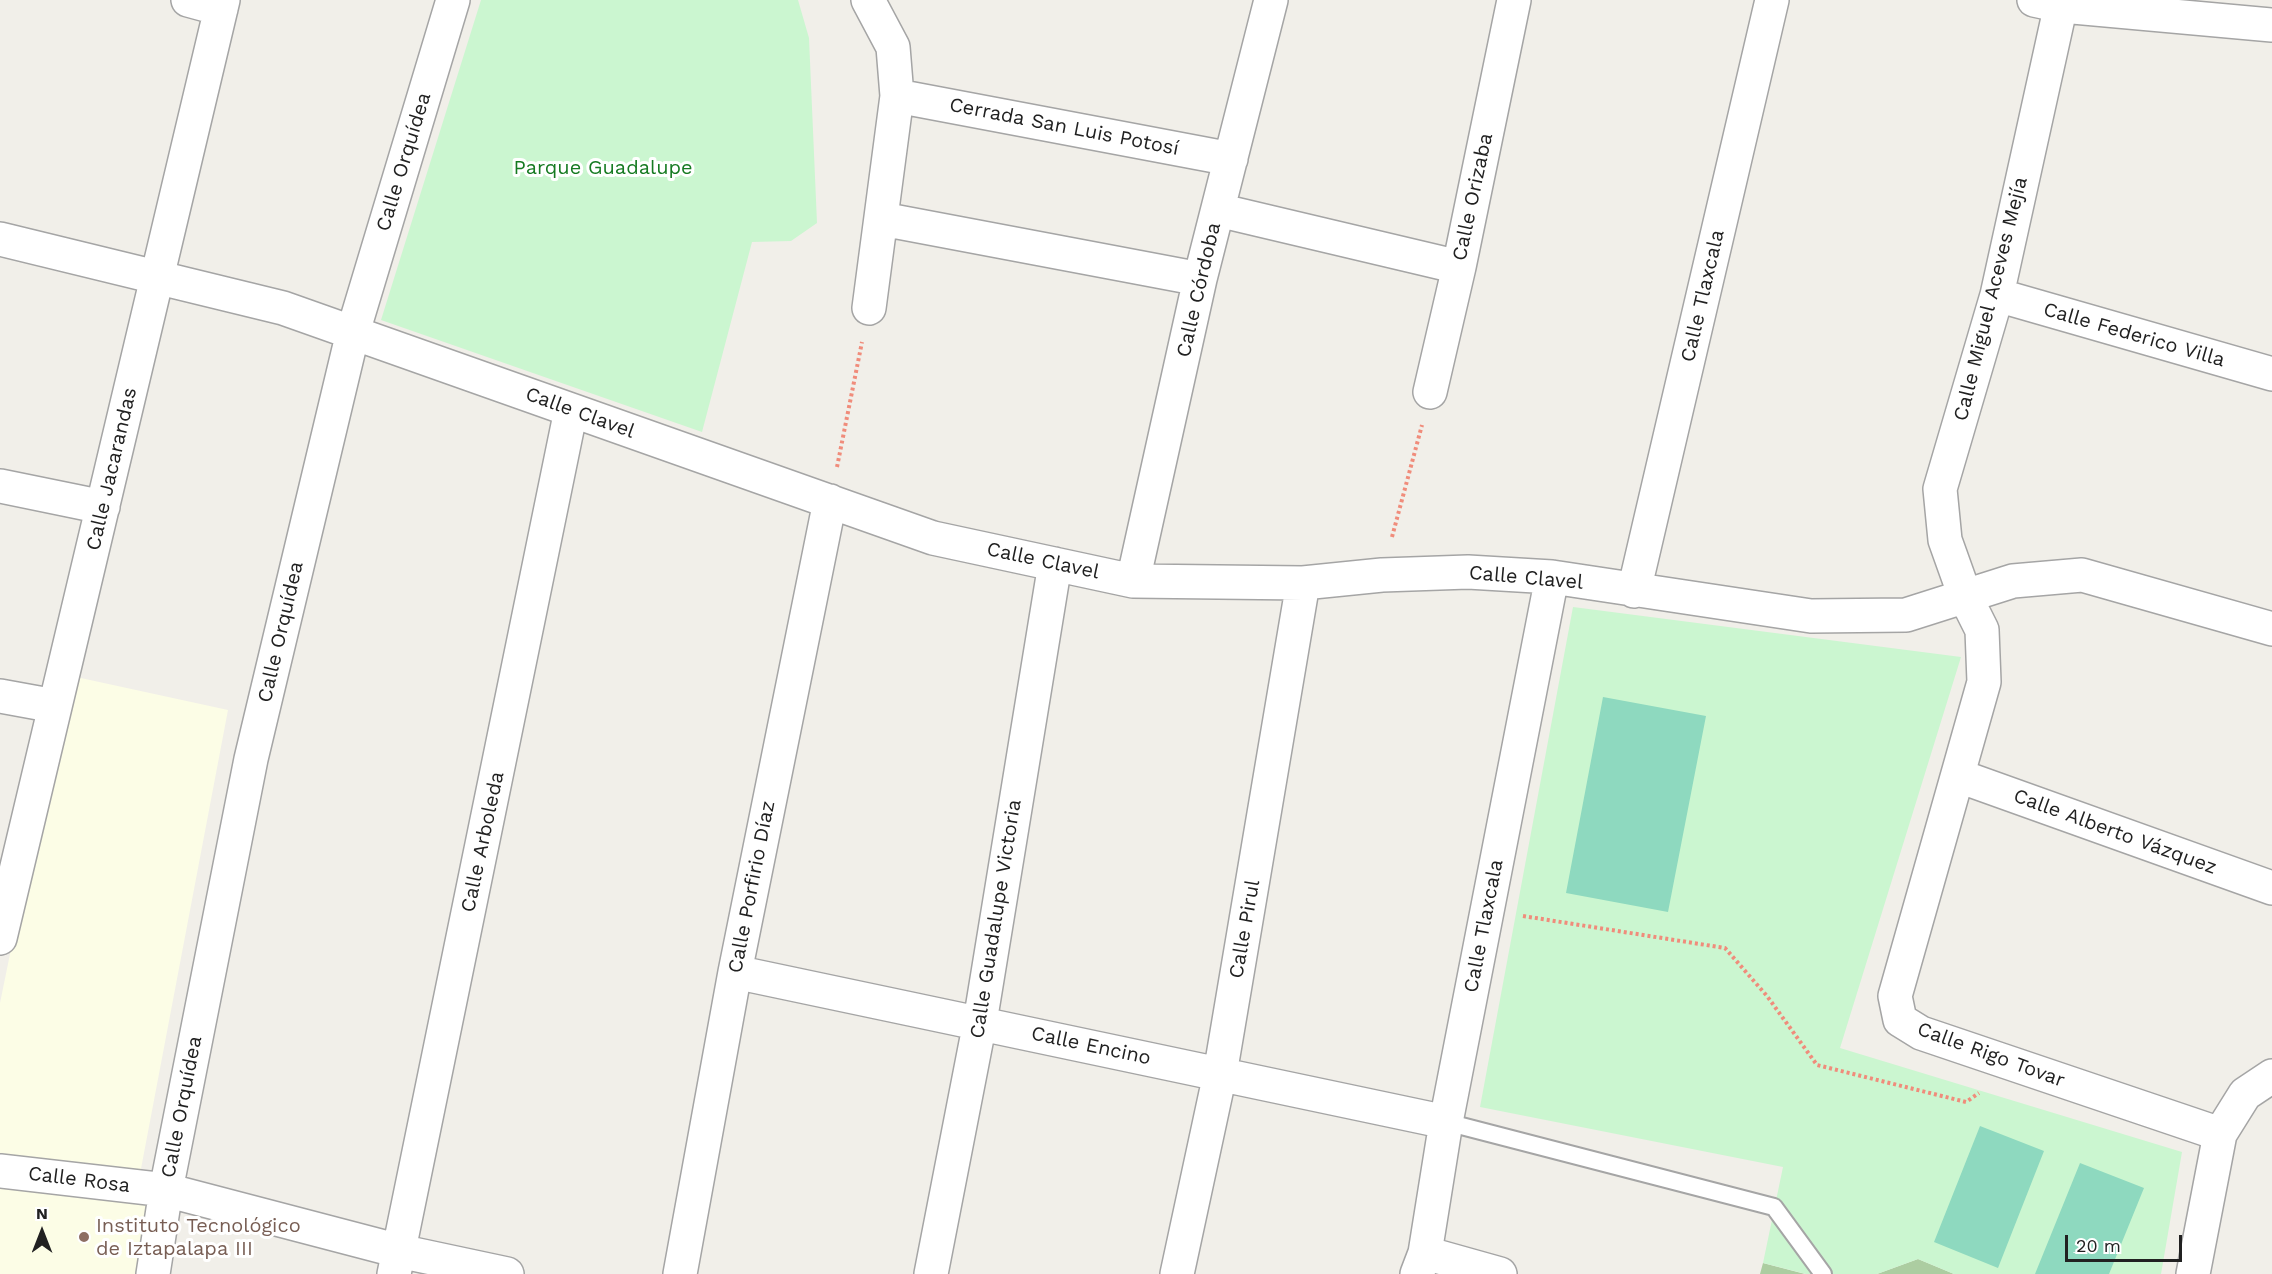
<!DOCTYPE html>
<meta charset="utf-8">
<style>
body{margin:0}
#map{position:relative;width:2272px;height:1274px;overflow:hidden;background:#f1efe9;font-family:"Work Sans",sans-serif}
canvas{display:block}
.north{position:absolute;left:12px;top:1202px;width:60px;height:60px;-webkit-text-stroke:4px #fff;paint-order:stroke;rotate:0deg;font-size:16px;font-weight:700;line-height:24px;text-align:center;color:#212121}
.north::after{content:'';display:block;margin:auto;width:21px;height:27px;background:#212121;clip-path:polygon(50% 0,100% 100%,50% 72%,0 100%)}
.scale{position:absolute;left:2065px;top:1235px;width:117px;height:27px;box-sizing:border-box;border:3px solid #212121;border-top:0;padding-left:8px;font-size:18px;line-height:21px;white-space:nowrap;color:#212121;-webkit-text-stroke:4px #fff;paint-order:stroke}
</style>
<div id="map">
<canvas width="2272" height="1274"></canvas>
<div class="north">N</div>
<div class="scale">20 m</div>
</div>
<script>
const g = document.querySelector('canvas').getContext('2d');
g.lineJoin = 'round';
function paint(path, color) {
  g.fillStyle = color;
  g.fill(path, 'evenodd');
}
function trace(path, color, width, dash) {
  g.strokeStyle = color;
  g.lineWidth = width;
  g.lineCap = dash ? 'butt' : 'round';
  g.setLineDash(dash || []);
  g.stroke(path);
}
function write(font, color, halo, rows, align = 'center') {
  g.font = font + ' "Work Sans",sans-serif';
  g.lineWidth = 6;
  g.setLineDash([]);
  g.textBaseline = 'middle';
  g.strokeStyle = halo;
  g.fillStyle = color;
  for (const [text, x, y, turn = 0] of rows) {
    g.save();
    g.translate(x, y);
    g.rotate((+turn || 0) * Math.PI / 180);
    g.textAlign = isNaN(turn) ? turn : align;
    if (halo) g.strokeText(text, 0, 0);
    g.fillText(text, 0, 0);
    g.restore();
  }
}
const education = new Path2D(`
 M 67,675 L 228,710 L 140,1174 L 0,1155 L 0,1003 Z
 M 0,1183 L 176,1199 L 161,1274 L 0,1274 Z`);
const forest = new Path2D(`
 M 1918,1259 L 1954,1274 L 1877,1274 Z
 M 1763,1263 L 1805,1274 L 1760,1274 Z`);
const park = new Path2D(`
 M 481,0 L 798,0 L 809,38 L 817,223 L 791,241 L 752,242 L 702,432 L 381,320 Z
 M 1573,607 L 1961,657 L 1840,1048 L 2182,1152 L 2161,1274 L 1954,1274 L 1918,1259 L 1877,1274 L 1806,1274 L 1763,1263 L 1783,1167 L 1480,1107 Z`);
const pitch = new Path2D(`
 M 1603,697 L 1706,716 L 1668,912 L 1566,893 Z
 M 1980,1126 L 2044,1151 L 1998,1268 L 1934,1242 Z
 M 2080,1163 L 2144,1188 L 2109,1274 L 2035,1274 Z`);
const path = new Path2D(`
 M 837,467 L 862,342
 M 1392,537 L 1422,425
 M 1523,916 L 1725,948 L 1767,996 L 1817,1065 L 1966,1102 L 1979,1093`);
const lane = new Path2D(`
 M 1446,1122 L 1774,1207 L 1823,1274`);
const street = new Path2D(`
 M 188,0 L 221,9
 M 868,0 L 893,47 L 897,96 L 869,308
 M 2034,0 L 2062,6 L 2272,25
 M 2062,0 L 1997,295 L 1940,489 L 1945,540 L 1965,596 L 1982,630 L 1984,682 L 1895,996 L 1900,1020 L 1921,1033 L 2220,1134
 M 897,96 L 1231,159
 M 1218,210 L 1459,267
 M 882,219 L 1200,279
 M 0,239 L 283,308 L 933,538 L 1133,581 L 1303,583 L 1382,575 L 1468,572 L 1552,577 L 1811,616 L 1906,615 L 2013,581 L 2082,575 L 2272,629
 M 1997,295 L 2272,374
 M 1430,392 L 1459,267 L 1514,0
 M 0,486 L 103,507
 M 1133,581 L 1200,279 L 1271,0
 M 1634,591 L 1772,0
 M 0,696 L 55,706
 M 1959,776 L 2272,888
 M 0,938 L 223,0
 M 735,972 L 1446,1122
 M 0,1171 L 166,1190 L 399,1251 L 507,1274
 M 1425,1253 L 1500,1274
 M 153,1274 L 166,1190 L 251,759 L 353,332 L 453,0
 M 394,1274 L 571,410
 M 680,1274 L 735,972 L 830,501
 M 931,1274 L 980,1022 L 1055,564
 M 1177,1274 L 1220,1074 L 1303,583
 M 1417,1274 L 1425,1253 L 1446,1122 L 1552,577
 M 2193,1274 L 2220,1134 L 2245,1094 L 2272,1076`);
const markers = [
 [84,1237,6,"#8d6e63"]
];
const streetNames = [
 ["Cerrada San Luis Potosí",1064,127,11],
 ["Calle Orquídea",404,162,-73],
 ["Calle Orizaba",1473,197,-78],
 ["Calle Córdoba",1199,290,-77],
 ["Calle Tlaxcala",1703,296,-77],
 ["Calle Miguel Aceves Mejía",1991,299,-76],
 ["Calle Federico Villa",2134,335,16],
 ["Calle Clavel",580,413,20],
 ["Calle Jacarandas",112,469,-77],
 ["Calle Clavel",1043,561,12],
 ["Calle Clavel",1526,578,5],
 ["Calle Orquídea",281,632,-77],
 ["Calle Alberto Vázquez",2115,832,20],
 ["Calle Arboleda",483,842,-78],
 ["Calle Porfirio Díaz",752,887,-79],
 ["Calle Guadalupe Victoria",996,919,-81],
 ["Calle Tlaxcala",1484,926,-79],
 ["Calle Pirul",1245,929,-80],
 ["Calle Encino",1091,1046,12],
 ["Calle Rigo Tovar",1991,1055,20],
 ["Calle Orquídea",182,1107,-79],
 ["Calle Rosa",79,1180,7]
];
const parkNames = [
 ["Parque Guadalupe",603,168]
];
const educationNames = [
 ["Instituto Tecnológico",96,1226],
 ["de Iztapalapa III",96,1249]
];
paint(education, '#fcfde6');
paint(forest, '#accda1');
paint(park, '#cbf6d0');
paint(pitch, '#8ed9bf');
trace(lane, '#a5a5a5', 20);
trace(street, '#a5a5a5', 36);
trace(path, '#f08c7b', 4, [3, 3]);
trace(lane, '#fff', 16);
trace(street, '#fff', 33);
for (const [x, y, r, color] of markers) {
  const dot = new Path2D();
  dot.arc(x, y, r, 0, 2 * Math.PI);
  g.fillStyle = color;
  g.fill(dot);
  trace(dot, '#fff', 2);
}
write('20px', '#212121', '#fff', streetNames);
write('20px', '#157a21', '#fff', parkNames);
write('20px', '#785e54', '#fff', educationNames, 'left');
</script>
